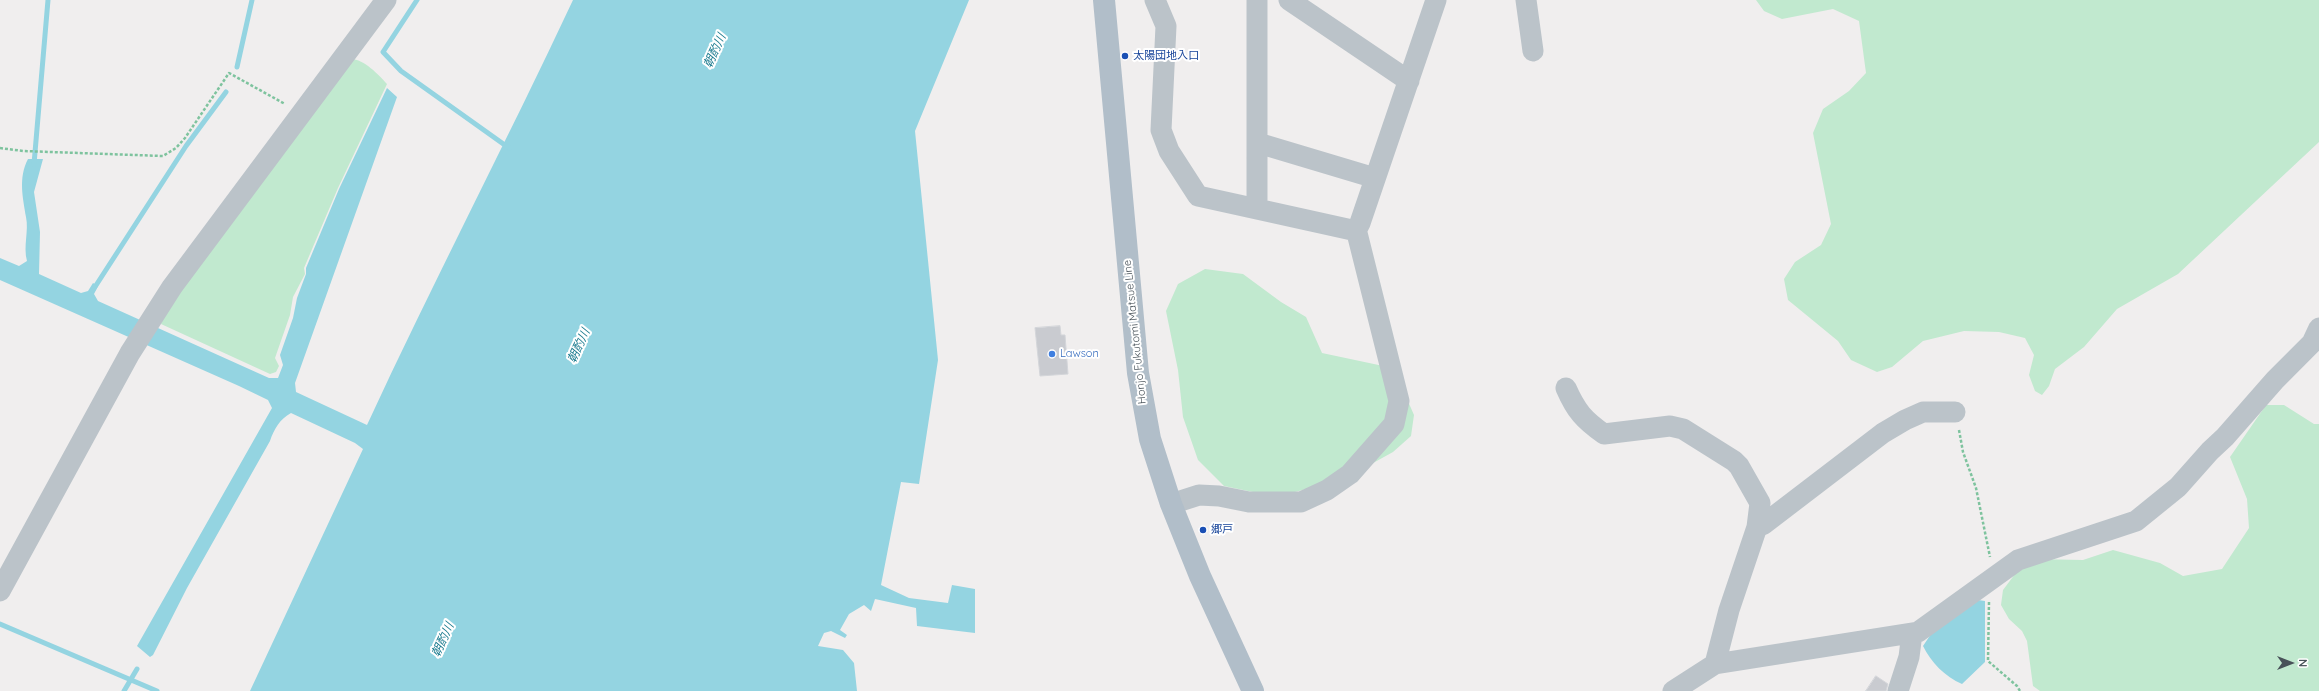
<!DOCTYPE html>
<meta charset="utf-8">
<style>
body{margin:0}
#map{position:relative;width:2319px;height:691px;overflow:hidden;background:#f0eeee;font-family:Quicksand,sans-serif}
canvas{display:block}
.north{position:absolute;left:2271px;top:643px;width:40px;height:40px;-webkit-text-stroke:3px #fff;paint-order:stroke;rotate:90deg;font-size:11px;font-weight:700;line-height:16px;text-align:center;color:#485259}
.north::after{content:'';display:block;margin:auto;width:14px;height:18px;background:#485259;clip-path:polygon(50% 0,100% 100%,50% 72%,0 100%)}
</style>
<div id="map">
<canvas width="2319" height="691"></canvas>
<div class="north">N</div>
</div>
<script>
const g = document.querySelector('canvas').getContext('2d');
g.lineJoin = 'round';
function paint(path, color) {
  g.fillStyle = color;
  g.fill(path, 'evenodd');
}
function trace(path, color, width, dash) {
  g.strokeStyle = color;
  g.lineWidth = width;
  g.lineCap = dash ? 'butt' : 'round';
  g.setLineDash(dash || []);
  g.stroke(path);
}
function write(font, color, halo, rows, align = 'center') {
  g.font = font + ' Quicksand,"Noto Sans JP",sans-serif';
  g.lineWidth = 4;
  g.setLineDash([]);
  g.textBaseline = 'middle';
  g.strokeStyle = halo;
  g.fillStyle = color;
  for (const [text, x, y, turn = 0] of rows) {
    g.save();
    g.translate(x, y);
    g.rotate((+turn || 0) * Math.PI / 180);
    g.textAlign = isNaN(turn) ? turn : align;
    if (halo) g.strokeText(text, 0, 0);
    g.fillText(text, 0, 0);
    g.restore();
  }
}
const green = new Path2D(`
 M 1756,0 L 2319,0 L 2319,142 L 2178,274 L 2117,309 L 2084,347 L 2055,369 L 2049,386 L 2042,395 L 2035,391 L 2029,375 L 2034,355 L 2025,338 L 1999,332 L 1964,331 L 1923,341 L 1892,367 L 1877,372 L 1851,360 L 1838,341 L 1788,300 L 1784,279 L 1795,262 L 1821,245 L 1831,224 L 1813,133 L 1823,109 L 1849,91 L 1866,73 L 1859,21 L 1833,9 L 1782,19 L 1764,11 Z
 M 351,59 C 364,59 379,75 387,84 L 338,188 L 304,268 L 305,274 L 293,297 L 290,315 L 275,358 L 279,366 L 276,372 L 270,374 L 161,324 L 165,311 Z
 M 1205,269 L 1243,274 L 1281,302 L 1306,317 L 1322,353 L 1388,367 L 1407,399 L 1414,415 L 1411,436 L 1393,452 L 1346,478 L 1277,497 L 1224,486 L 1198,460 L 1183,417 L 1178,370 L 1166,311 L 1178,284 Z
 M 2266,405 L 2284,405 L 2314,424 L 2319,424 L 2319,691 L 2040,691 L 2033,686 L 2027,641 L 2022,631 L 2009,619 L 2001,605 L 2003,590 L 2018,570 L 2034,559 L 2083,560 L 2113,550 L 2160,563 L 2183,576 L 2222,569 L 2249,528 L 2247,499 L 2230,457 Z`);
const water = new Path2D(`
 M 573,0 L 969,0 L 915,131 L 938,360 L 919,484 L 901,482 L 881,585 L 909,598 L 948,603 L 952,585 L 975,589 L 975,633 L 917,626 L 916,608 L 875,599 L 871,611 L 864,605 L 849,614 L 840,630 L 847,635 L 845,638 L 831,631 L 824,633 L 818,646 L 843,650 L 854,663 L 857,691 L 250,691 L 363,449 L 355,443 L 291,413 C 280,419 274,429 270,441 L 187,588 L 153,655 L 150,657 L 137,646 L 272,408 L 268,400 L 239,386 L 0,280 L 0,258 L 19,266 L 27,261 C 23,246 29,231 26,217 C 23,198 18,178 28,159 L 43,159 L 34,192 L 40,232 L 39,274 L 81,293 L 88,291 L 93,283 L 98,286 L 94,294 L 98,301 L 269,378 L 278,378 L 283,365 L 280,355 L 293,318 L 297,298 L 306,274 L 306,268 L 339,189 L 387,88 L 397,97 L 295,383 L 296,392 L 367,425 C 433,282 506,143 573,0 Z
 M 1978,600 L 1985,601 L 1985,662 L 1962,684 C 1945,677 1931,662 1923,646 L 1933,631 Z`);
const stream = new Path2D(`
 M 417,0 L 383,52 L 401,71 L 509,148
 M 237,67 L 252,0
 M 34,164 L 48,0
 M 93,290 L 186,146 L 226,92
 M 0,624 L 157,691
 M 124,691 L 137,669`);
const building = new Path2D(`
 M 1060,326 L 1061,335 L 1065,335 L 1068,374 L 1040,376 L 1035,328 Z
 M 1876,676 L 1888,684 L 1886,691 L 1866,691 Z`);
const path = new Path2D(`
 M 0,148 L 23,151 L 163,156 L 176,148 L 185,138 L 229,73 L 285,104
 M 1959,430 L 1963,452 L 1976,488 L 1990,557
 M 1989,602 L 1988,661 L 2017,686 L 2020,691`);
const minor = new Path2D(`
 M 1155,0 L 1166,26 L 1161,130 L 1169,151 L 1198,196 L 1257,209
 M 1257,0 L 1257,209 L 1352,230 L 1358,227 L 1360,223 L 1436,0
 M 1289,0 L 1409,81
 M 1526,0 L 1533,51
 M 1258,143 L 1375,178
 M 1566,388 C 1576,411 1584,420 1604,434 L 1670,426 L 1683,429 L 1734,461 L 1739,466 L 1760,503 L 1757,527 L 1729,610 L 1715,664
 M 1171,504 L 1199,495 L 1219,496 L 1249,502 L 1301,502 L 1327,490 L 1350,474 L 1394,424 L 1399,401 L 1356,229
 M 1757,527 L 1764,524 L 1883,433 L 1905,420 L 1923,412 L 1955,412
 M 0,591 L 130,353 L 172,287 L 386,0
 M 1673,691 L 1715,664 L 1918,632 L 2018,560 L 2136,521 L 2178,487 L 2210,451 L 2225,437 L 2275,380 L 2312,343 L 2319,328
 M 1898,691 L 1909,657 L 1912,633`);
const major = new Path2D(`
 M 1104,0 L 1138,373 L 1150,439 L 1171,504 L 1200,576 L 1253,691`);
const markers = [
 [1125,56,4,"#1a4fb4"],
 [1052,354,4,"#3f7fe0"],
 [1203,530,4,"#1a4fb4"]
];
const transitNames = [
 ["太陽団地入口",1133,56],
 ["郷戸",1211,530]
];
const streetNames = [
 ["Honjo Fukutomi Matsue Line",1135,332,-96]
];
const shopNames = [
 ["Lawson",1060,354]
];
const waterNames = [
 ["朝酌川",715,51,-65],
 ["朝酌川",579,346,-65],
 ["朝酌川",443,640,-65]
];
paint(green, '#c1e9cf');
paint(water, '#94d4e1');
trace(stream, '#94d4e1', 5);
paint(building, '#c9cbd0');
trace(building, '#d3d5d9', 1);
trace(path, '#7ec39e', 2.5, [3, 2]);
trace(minor, '#bbc3c9', 21);
trace(major, '#b1bec9', 22);
for (const [x, y, r, color] of markers) {
  const dot = new Path2D();
  dot.arc(x, y, r, 0, 2 * Math.PI);
  g.fillStyle = color;
  g.fill(dot);
  trace(dot, '#fff', 1.5);
}
write('11px', '#164399', '#fff', transitNames, 'left');
write('11px', '#485259', '#fff', streetNames);
write('11px', '#366cbe', '#fff', shopNames, 'left');
write('italic 12px', '#1d7c90', '#fff', waterNames);
</script>
